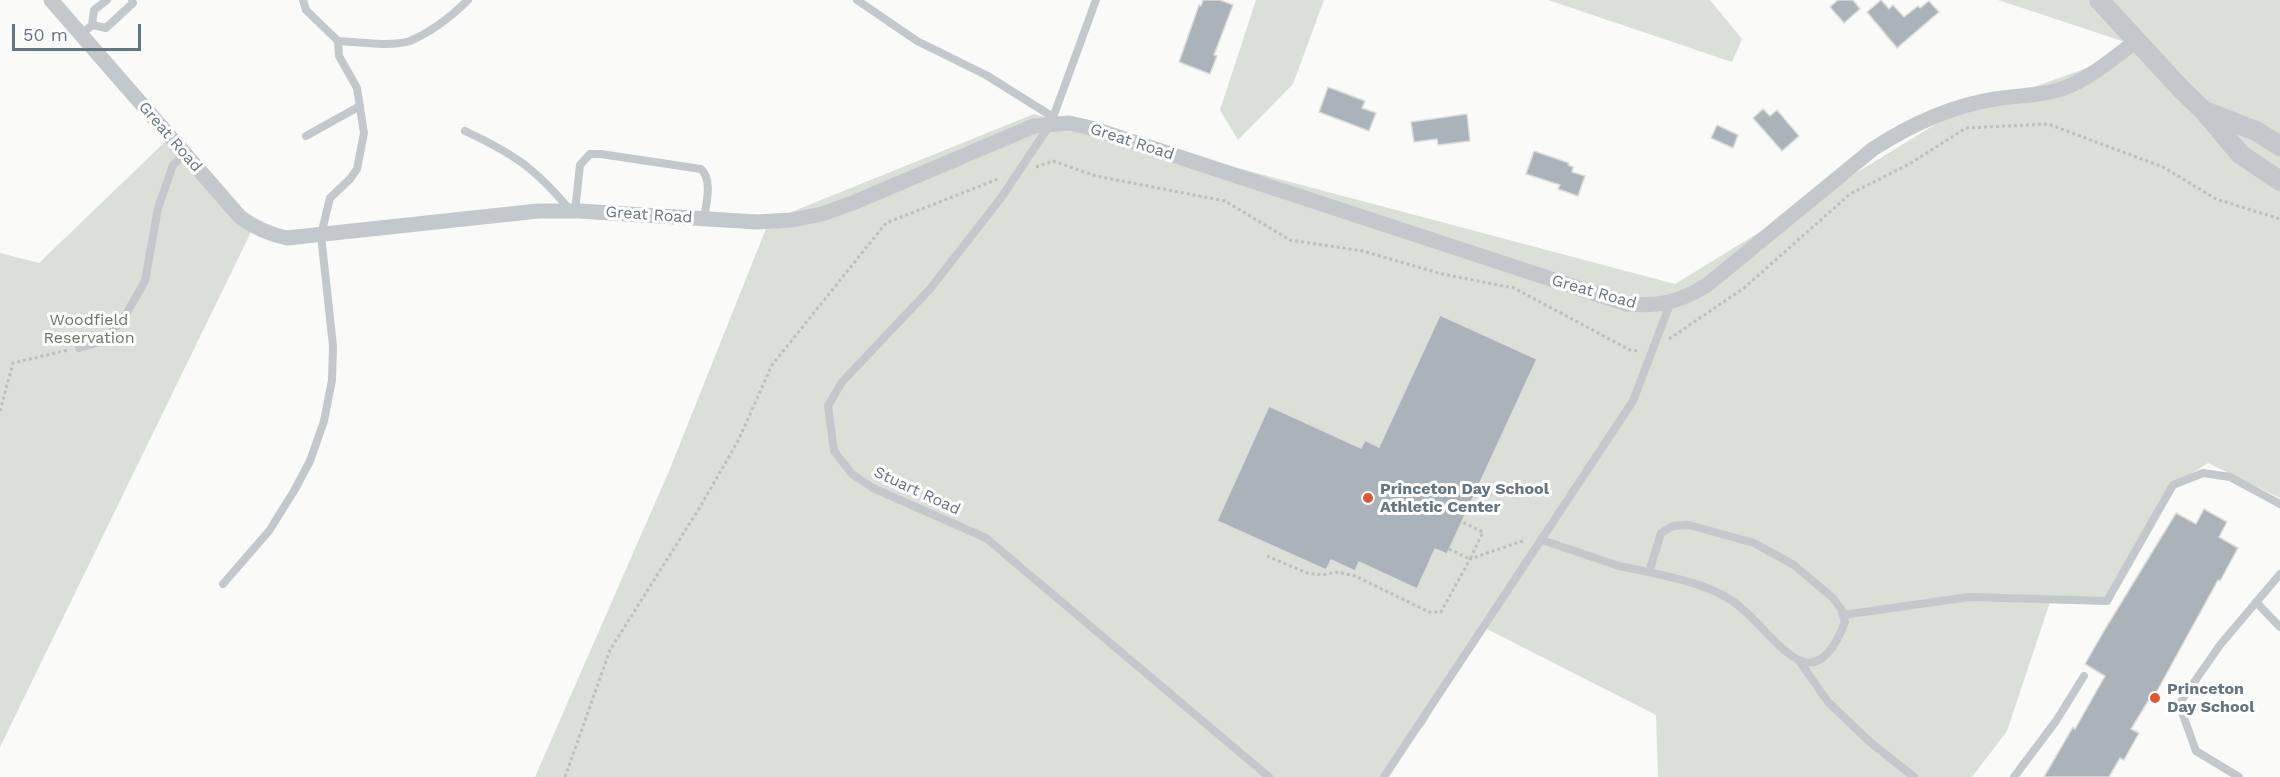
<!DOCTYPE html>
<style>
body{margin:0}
#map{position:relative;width:2280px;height:777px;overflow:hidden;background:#fafaf8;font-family:"Work Sans",sans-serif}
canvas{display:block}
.scale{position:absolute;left:12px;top:24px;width:129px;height:27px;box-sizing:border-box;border:3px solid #657683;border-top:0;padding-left:8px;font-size:18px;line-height:21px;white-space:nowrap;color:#657683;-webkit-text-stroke:4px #fff;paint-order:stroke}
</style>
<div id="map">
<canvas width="2280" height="777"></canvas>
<div class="scale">50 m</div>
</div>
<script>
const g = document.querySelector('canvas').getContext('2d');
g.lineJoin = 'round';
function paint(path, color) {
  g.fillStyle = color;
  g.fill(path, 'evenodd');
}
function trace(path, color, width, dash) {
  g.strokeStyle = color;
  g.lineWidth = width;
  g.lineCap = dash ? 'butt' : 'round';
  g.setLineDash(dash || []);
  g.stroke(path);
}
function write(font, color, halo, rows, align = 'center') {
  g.font = font + ' "Work Sans",sans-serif';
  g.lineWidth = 6;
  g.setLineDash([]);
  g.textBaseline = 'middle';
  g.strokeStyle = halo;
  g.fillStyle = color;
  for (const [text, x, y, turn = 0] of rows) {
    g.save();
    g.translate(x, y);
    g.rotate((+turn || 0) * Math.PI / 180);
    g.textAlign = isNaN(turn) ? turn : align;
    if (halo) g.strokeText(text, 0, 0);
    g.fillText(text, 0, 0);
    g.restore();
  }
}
const green = new Path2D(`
 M 1256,0 L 1324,0 L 1293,84 L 1238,140 L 1220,110 Z
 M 1548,0 L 1710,0 L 1742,39 L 1732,62 Z
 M 1998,0 L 2280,0 L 2280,498 L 2208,463 L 2180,481 L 2106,602 L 2050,602 L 2007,731 L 1972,777 L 1658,777 L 1656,715 L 1481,626 L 1425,724 L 1380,777 L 535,777 L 669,471 L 769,221 L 1034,114 L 1675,284 L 1944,119 L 2143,48 Z
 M 170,137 L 251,232 L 0,747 L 0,253 L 39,263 Z`);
const building = new Path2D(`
 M 1203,0 L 1220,0 L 1233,5 L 1214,55 L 1217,56 L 1210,74 L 1179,62 L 1199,5 L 1201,6 Z
 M 1838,0 L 1853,0 L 1860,9 L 1844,23 L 1830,7 Z
 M 1881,0 L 1889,9 L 1893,5 L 1904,17 L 1918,6 L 1920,8 L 1929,1 L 1939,12 L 1897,48 L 1867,12 Z
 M 1328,87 L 1365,101 L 1362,108 L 1376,113 L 1369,131 L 1319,112 Z
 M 1763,109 L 1770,116 L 1777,110 L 1799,136 L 1782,151 L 1753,118 Z
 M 1467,114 L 1470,141 L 1438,145 L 1437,139 L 1414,142 L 1411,122 Z
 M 1717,125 L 1738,135 L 1733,148 L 1711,138 Z
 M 1534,151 L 1569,163 L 1568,165 L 1573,167 L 1572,172 L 1585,176 L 1578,196 L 1558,189 L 1560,185 L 1526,174 Z
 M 1440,315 L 1537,359 L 1447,554 L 1435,549 L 1417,589 L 1359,562 L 1355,571 L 1331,560 L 1326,570 L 1217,521 L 1269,406 L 1361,448 L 1365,440 L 1379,447 Z
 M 2204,509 L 2227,522 L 2219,537 L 2238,548 L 2220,581 L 2218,580 L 2151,702 L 2148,701 L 2131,729 L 2139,733 L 2124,760 L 2120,758 L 2109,777 L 2044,777 L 2073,727 L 2075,729 L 2105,676 L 2085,664 L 2104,631 L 2176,513 L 2196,524 Z`);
const path = new Path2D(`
 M 1036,167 L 1053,161 L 1096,176 L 1225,201 L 1290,240 L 1363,251 L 1442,274 L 1514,288 L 1630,350 L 1640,351
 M 1669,339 L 1744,288 L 1850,194 L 1911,163 L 1966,128 L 2048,124 L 2163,167 L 2216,199 L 2280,219
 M 0,411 L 13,363 L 68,350
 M 1449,549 L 1470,559 L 1483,532 L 1462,522
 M 1267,556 L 1307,573 L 1323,575 L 1336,572 L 1355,576 L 1429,612 L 1441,612 L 1470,559 L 1525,540
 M 565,777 L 610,650 L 700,507 L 738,441 L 772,365 L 886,223 L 998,179`);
const service = new Path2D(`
 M 303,0 L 306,10 L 338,41 C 357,42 392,47 410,41 C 431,32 452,16 468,0
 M 857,0 L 917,41 L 986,75 L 1053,117
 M 1096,0 L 1051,123 L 1001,198 L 930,289 L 842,382 L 828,406 L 834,451 L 852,474 L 873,488 L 986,538 L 1269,777
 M 92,25 L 106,28 L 133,3 L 132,0
 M 81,35 L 92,25 L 94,10 L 107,0
 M 465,131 C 514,154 535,168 570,210
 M 306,136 L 360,106
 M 575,211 L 580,165 L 590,154 L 601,154 L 701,169 C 713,180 706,204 704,219
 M 79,348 L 101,342 L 122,321 L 145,281 L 158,208 L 173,165 L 185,154
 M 1542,540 L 1619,566 L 1649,572 L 1661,533 L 1673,526 L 1689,525 L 1754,543 L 1794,565 L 1833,598 L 1841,609 L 1845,622 C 1810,713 1772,626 1731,600 C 1706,584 1677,579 1649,572
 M 223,584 L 269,531 L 294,491 L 310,461 L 324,421 L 332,380 L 333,346 L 321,235 L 330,198 L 350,179 L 357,169 L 364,133 L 357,88 L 339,56 L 338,41
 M 2256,602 L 2280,627
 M 1843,615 L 1969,597 L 2107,601 L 2173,485 L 2203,473 L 2230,477 L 2280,504
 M 1800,662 L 1828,702 L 1870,742 L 1914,777
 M 1384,777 L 1633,401 L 1670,304
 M 2014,777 L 2056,721 L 2084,676
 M 2239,777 L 2196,751 L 2179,704 L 2220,645 L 2280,574`);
const minor = new Path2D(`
 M 51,0 L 240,217 C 255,228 268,234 287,238 L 538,211 L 579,211 L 757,222 L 792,220 L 822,214 L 855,202 L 1034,126 L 1069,123 L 1091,128 L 1627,304 C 1658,307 1680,302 1707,285 L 1873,149 C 1910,125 1950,106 1995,99 C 2019,95 2044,96 2067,87 C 2093,76 2114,58 2136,41`);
const tertiary = new Path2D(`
 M 2099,0 L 2183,91 L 2204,111 L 2240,154 L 2280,181
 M 2207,112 L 2256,131 L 2280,146`);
const markers = [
 [1368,498,6,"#e4572e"],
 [2155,698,6,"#e4572e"]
];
const streetNames = [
 ["Great Road",170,137,49],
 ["Great Road",1132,142,18],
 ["Great Road",649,215,4],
 ["Great Road",1594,292,16],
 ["Stuart Road",917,491,25]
];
const parkNames = [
 ["Woodfield",89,320],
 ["Reservation",89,338]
];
const poiNames = [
 ["Princeton Day School",1380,489],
 ["Athletic Center",1380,507],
 ["Princeton",2167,689],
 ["Day School",2167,707]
];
paint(green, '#dadfd7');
paint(building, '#aab3b9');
trace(building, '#dcdcda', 1.5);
trace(path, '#bbbfc2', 3, [3, 3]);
trace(service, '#c3c8cc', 8);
trace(minor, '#c3c8cc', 15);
trace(tertiary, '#c3c8cc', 20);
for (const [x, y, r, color] of markers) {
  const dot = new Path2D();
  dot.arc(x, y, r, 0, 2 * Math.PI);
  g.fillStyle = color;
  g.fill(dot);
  trace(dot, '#fff', 2);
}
write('16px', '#657683', '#fff', streetNames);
write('16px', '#687a64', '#fff', parkNames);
write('bold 16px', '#657683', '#fff', poiNames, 'left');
</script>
